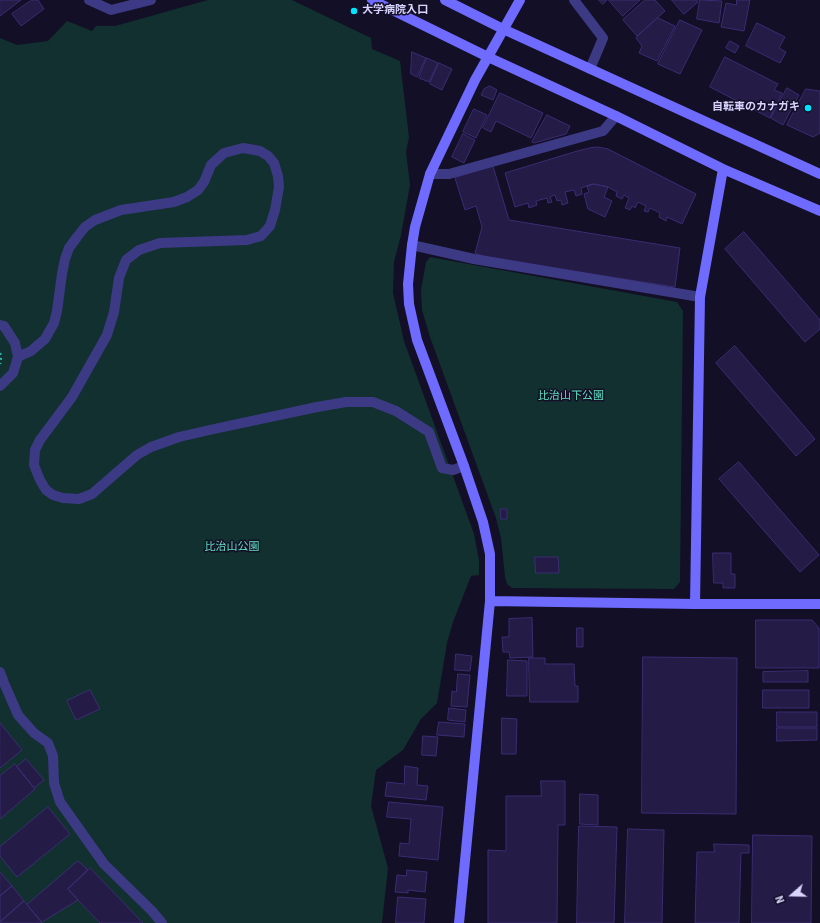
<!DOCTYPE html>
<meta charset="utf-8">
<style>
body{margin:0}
#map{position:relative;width:820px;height:923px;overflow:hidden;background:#130f26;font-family:"Source Sans 3",sans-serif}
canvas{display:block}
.north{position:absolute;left:772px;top:875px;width:40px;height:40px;-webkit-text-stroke:3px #130f26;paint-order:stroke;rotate:250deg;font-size:11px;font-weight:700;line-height:16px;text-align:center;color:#d9d4ff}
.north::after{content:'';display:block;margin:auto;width:14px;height:18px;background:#d9d4ff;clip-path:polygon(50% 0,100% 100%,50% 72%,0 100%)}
</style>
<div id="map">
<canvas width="820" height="923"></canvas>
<div class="north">N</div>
</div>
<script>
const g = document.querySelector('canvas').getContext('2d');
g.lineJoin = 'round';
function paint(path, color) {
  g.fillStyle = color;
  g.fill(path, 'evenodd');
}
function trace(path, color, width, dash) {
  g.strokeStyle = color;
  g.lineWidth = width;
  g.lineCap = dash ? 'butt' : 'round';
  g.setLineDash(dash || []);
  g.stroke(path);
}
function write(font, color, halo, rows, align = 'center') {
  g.font = font + ' "Source Sans 3","Noto Sans JP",sans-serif';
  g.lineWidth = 3;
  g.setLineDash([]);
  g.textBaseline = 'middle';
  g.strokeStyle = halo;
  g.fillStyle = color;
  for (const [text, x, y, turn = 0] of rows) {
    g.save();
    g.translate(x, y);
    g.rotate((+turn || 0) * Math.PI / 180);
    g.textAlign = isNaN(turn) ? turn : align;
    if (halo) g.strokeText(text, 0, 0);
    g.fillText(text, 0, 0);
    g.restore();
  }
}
const green = new Path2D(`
 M 208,0 L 292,0 L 371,38 L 372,49 L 400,61 L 409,137 L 406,152 L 410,185 L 401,235 L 394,262 L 393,293 L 404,341 L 474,534 L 479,560 L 479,575 L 471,576 L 453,622 L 447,643 L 437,703 L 421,719 L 403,750 L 376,770 L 371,806 L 388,868 L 382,923 L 0,923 L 0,38 L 17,45 L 48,41 L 67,21 L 92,31 L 96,26 L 115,26 Z
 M 430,257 L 677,302 L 683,311 L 680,582 L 674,589 L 512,588 L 507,584 L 505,577 L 501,538 L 496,518 L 430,337 L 422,310 L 421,290 L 426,262 Z`);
const building = new Path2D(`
 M 0,0 L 21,0 L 0,16 Z
 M 32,0 L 38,0 L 44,9 L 21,26 L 12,14 Z
 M 599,0 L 607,0 L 603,4 Z
 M 609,0 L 640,0 L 623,16 Z
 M 645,0 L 655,0 L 665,11 L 637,36 L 623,20 Z
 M 672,0 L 697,0 L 698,2 L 684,14 Z
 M 700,0 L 722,1 L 719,23 L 697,19 Z
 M 737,0 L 750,0 L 744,31 L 721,27 L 726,3 L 736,5 Z
 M 658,18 L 675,26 L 657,61 L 639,53 L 642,46 L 636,38 Z
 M 680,20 L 702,30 L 680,74 L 658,64 Z
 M 757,23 L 785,37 L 779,48 L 786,52 L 780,63 L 746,46 Z
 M 730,41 L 739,46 L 735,53 L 726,48 Z
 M 412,52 L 426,58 L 417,77 L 411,74 Z
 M 725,57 L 778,84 L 774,90 L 782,93 L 770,118 L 710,87 Z
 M 427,58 L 438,63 L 429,82 L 419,78 Z
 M 439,63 L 452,69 L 442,90 L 430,84 Z
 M 490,86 L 497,90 L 493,100 L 481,95 L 484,89 Z
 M 787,88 L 799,95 L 783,125 L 771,118 Z
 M 806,89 L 820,91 L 820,133 L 813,137 L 787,125 Z
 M 500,93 L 543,113 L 531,138 L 496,121 L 491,132 L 483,128 Z
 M 474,109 L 487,115 L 476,138 L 463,132 Z
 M 547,115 L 570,126 L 566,134 L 534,143 L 532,142 Z
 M 463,134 L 475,140 L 464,163 L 452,157 Z
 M 598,147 L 608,149 L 696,194 L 682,224 L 667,217 L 666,221 L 659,217 L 660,213 L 650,208 L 648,212 L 644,211 L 646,206 L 638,202 L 635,208 L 632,206 L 630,210 L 625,208 L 629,198 L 624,195 L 622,199 L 616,196 L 617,192 L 608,187 L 594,184 L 581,188 L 582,194 L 576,196 L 574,190 L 565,192 L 568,203 L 562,205 L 561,200 L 557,201 L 555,195 L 550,197 L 552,202 L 548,203 L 547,198 L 536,201 L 537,205 L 529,208 L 528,203 L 515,207 L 505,173 L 574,152 L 589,148 Z
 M 493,166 L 509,220 L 680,248 L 675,287 L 488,258 L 475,253 L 482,227 L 476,206 L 465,210 L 455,178 Z
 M 594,184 L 608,187 L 604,197 L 612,201 L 605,217 L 588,209 L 584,194 L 589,192 L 587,186 Z
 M 744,232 L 820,320 L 820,329 L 805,342 L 725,249 Z
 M 735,346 L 815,439 L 796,456 L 716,363 Z
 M 739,462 L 819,555 L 800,572 L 719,479 Z
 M 501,509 L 507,509 L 507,519 L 501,519 Z
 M 713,553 L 731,553 L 731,574 L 735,574 L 735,588 L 723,588 L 723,583 L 714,583 Z
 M 535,557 L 558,557 L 559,573 L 536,573 Z
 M 532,618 L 533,657 L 510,658 L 509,652 L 503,652 L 502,637 L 509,637 L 509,619 Z
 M 756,620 L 812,620 L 819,628 L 819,668 L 756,668 Z
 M 577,628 L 583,628 L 583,647 L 577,647 Z
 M 456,654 L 472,656 L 470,671 L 455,670 Z
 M 643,657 L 737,658 L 736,814 L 642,813 Z
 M 529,658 L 545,658 L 545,664 L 574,664 L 575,686 L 578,686 L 578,702 L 530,702 Z
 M 508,660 L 527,661 L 527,696 L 507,696 Z
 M 808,671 L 808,682 L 763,682 L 763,672 Z
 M 458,674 L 470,675 L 467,707 L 451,706 L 452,691 L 456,692 Z
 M 90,690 L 100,709 L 76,720 L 67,701 Z
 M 763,690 L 809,690 L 809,708 L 763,708 Z
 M 449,708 L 466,710 L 465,722 L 448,720 Z
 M 777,712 L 817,712 L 817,727 L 777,727 Z
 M 502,718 L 517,719 L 516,754 L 502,754 Z
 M 439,722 L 465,724 L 464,737 L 437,735 Z
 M 0,723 L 22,750 L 0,768 Z
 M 777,728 L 817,728 L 817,740 L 777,741 Z
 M 423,736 L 438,737 L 436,756 L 422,755 Z
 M 26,759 L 44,780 L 34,788 L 17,767 Z
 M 15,764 L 35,789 L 0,819 L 0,776 Z
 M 405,766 L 418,768 L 417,785 L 428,786 L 426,800 L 385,796 L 387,782 L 404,784 Z
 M 541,781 L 565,781 L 565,825 L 558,825 L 557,923 L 488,923 L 488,850 L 506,851 L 506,796 L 541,796 Z
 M 580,794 L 598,795 L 598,825 L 580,824 Z
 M 389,802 L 443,807 L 438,860 L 399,856 L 400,843 L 409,844 L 411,819 L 387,817 Z
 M 48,807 L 70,834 L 17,877 L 0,856 L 0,847 Z
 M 579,826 L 617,827 L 614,923 L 577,923 Z
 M 628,829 L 664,830 L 662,923 L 625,923 Z
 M 753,835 L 812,836 L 811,923 L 752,923 Z
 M 714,844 L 749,845 L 749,853 L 741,853 L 739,923 L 695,923 L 697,852 L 714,852 Z
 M 78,861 L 88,870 L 68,889 L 78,900 L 42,922 L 27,905 Z
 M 90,868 L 143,923 L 100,923 L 78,900 L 68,889 Z
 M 407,870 L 427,872 L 425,892 L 408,890 L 408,893 L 395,892 L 397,875 L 406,876 Z
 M 0,872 L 12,886 L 0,896 Z
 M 12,886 L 24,901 L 0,922 L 0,896 Z
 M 398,897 L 426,899 L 424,923 L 396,923 Z
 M 24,901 L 42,923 L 0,923 L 0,922 Z`);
const path = new Path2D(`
 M 0,353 L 1,357 L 0,364`);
const lane = new Path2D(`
 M 0,325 L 4,326 L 15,343 L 18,357 L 13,373 L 0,386
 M 18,357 L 31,351 L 45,339 L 54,323 L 57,311 L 62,274 L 65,259 L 69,248 L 77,237 L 85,227 L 95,220 L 121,210 L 174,202 L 187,197 L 198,190 L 204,182 L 211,165 L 224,153 L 243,148 L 260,151 L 268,156 L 274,163 L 278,176 L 279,187 L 275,210 L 270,226 L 261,236 L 247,240 L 160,243 L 139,250 L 126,260 L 119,278 L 114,312 L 107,335 L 72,397 L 40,440 L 35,450 L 34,465 L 40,480 L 46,490 L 53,495 L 63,498 L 79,499 L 92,494 L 137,455 L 151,447 L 179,437 L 214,429 L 317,407 L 346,402 L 373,402 L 396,411 L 429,432 L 442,468 L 453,470 L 464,466
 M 0,672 L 4,683 L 18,715 L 34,733 L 48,743 L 53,756 L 54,783 L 60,802 L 104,864 L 152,911 L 162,923`);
const street = new Path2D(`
 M 89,0 L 111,10 L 151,0
 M 574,0 L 603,38 L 590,69
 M 430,174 L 449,174 L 603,131 L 616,116
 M 412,245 L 474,259 L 700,297`);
const secondary = new Path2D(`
 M 372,0 L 488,57 L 616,116 L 723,169 L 820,211
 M 445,0 L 503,29 L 820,174
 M 490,601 L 695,604 L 820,604
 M 695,604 L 700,297 L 723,169
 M 459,923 L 490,601 L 490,554 L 483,522 L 464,466 L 417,340 L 409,304 L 408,284 L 412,245 L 415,227 L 430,174 L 475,80 L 520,0`);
const markers = [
 [354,11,4,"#00e5ff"],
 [808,108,4,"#00e5ff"]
];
const poiNames = [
 ["大学病院入口",362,11],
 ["自転車のカナガキ",800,108,"right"]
];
const parkNames = [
 ["比治山下公園",571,397],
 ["比治山公園",232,548]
];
paint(green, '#12302f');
paint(building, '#241b47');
trace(building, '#3b2d73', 1);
trace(path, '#2fb8b0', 2.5, [2, 3]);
trace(lane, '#3d3a85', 10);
trace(street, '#3d3a85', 10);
trace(secondary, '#6f6bff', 10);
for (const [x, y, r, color] of markers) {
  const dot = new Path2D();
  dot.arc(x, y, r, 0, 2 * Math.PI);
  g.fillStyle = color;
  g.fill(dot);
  trace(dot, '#130f26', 1.5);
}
write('bold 11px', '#d9d4ff', '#130f26', poiNames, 'left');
write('11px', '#5fe0c0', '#130f26', parkNames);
</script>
